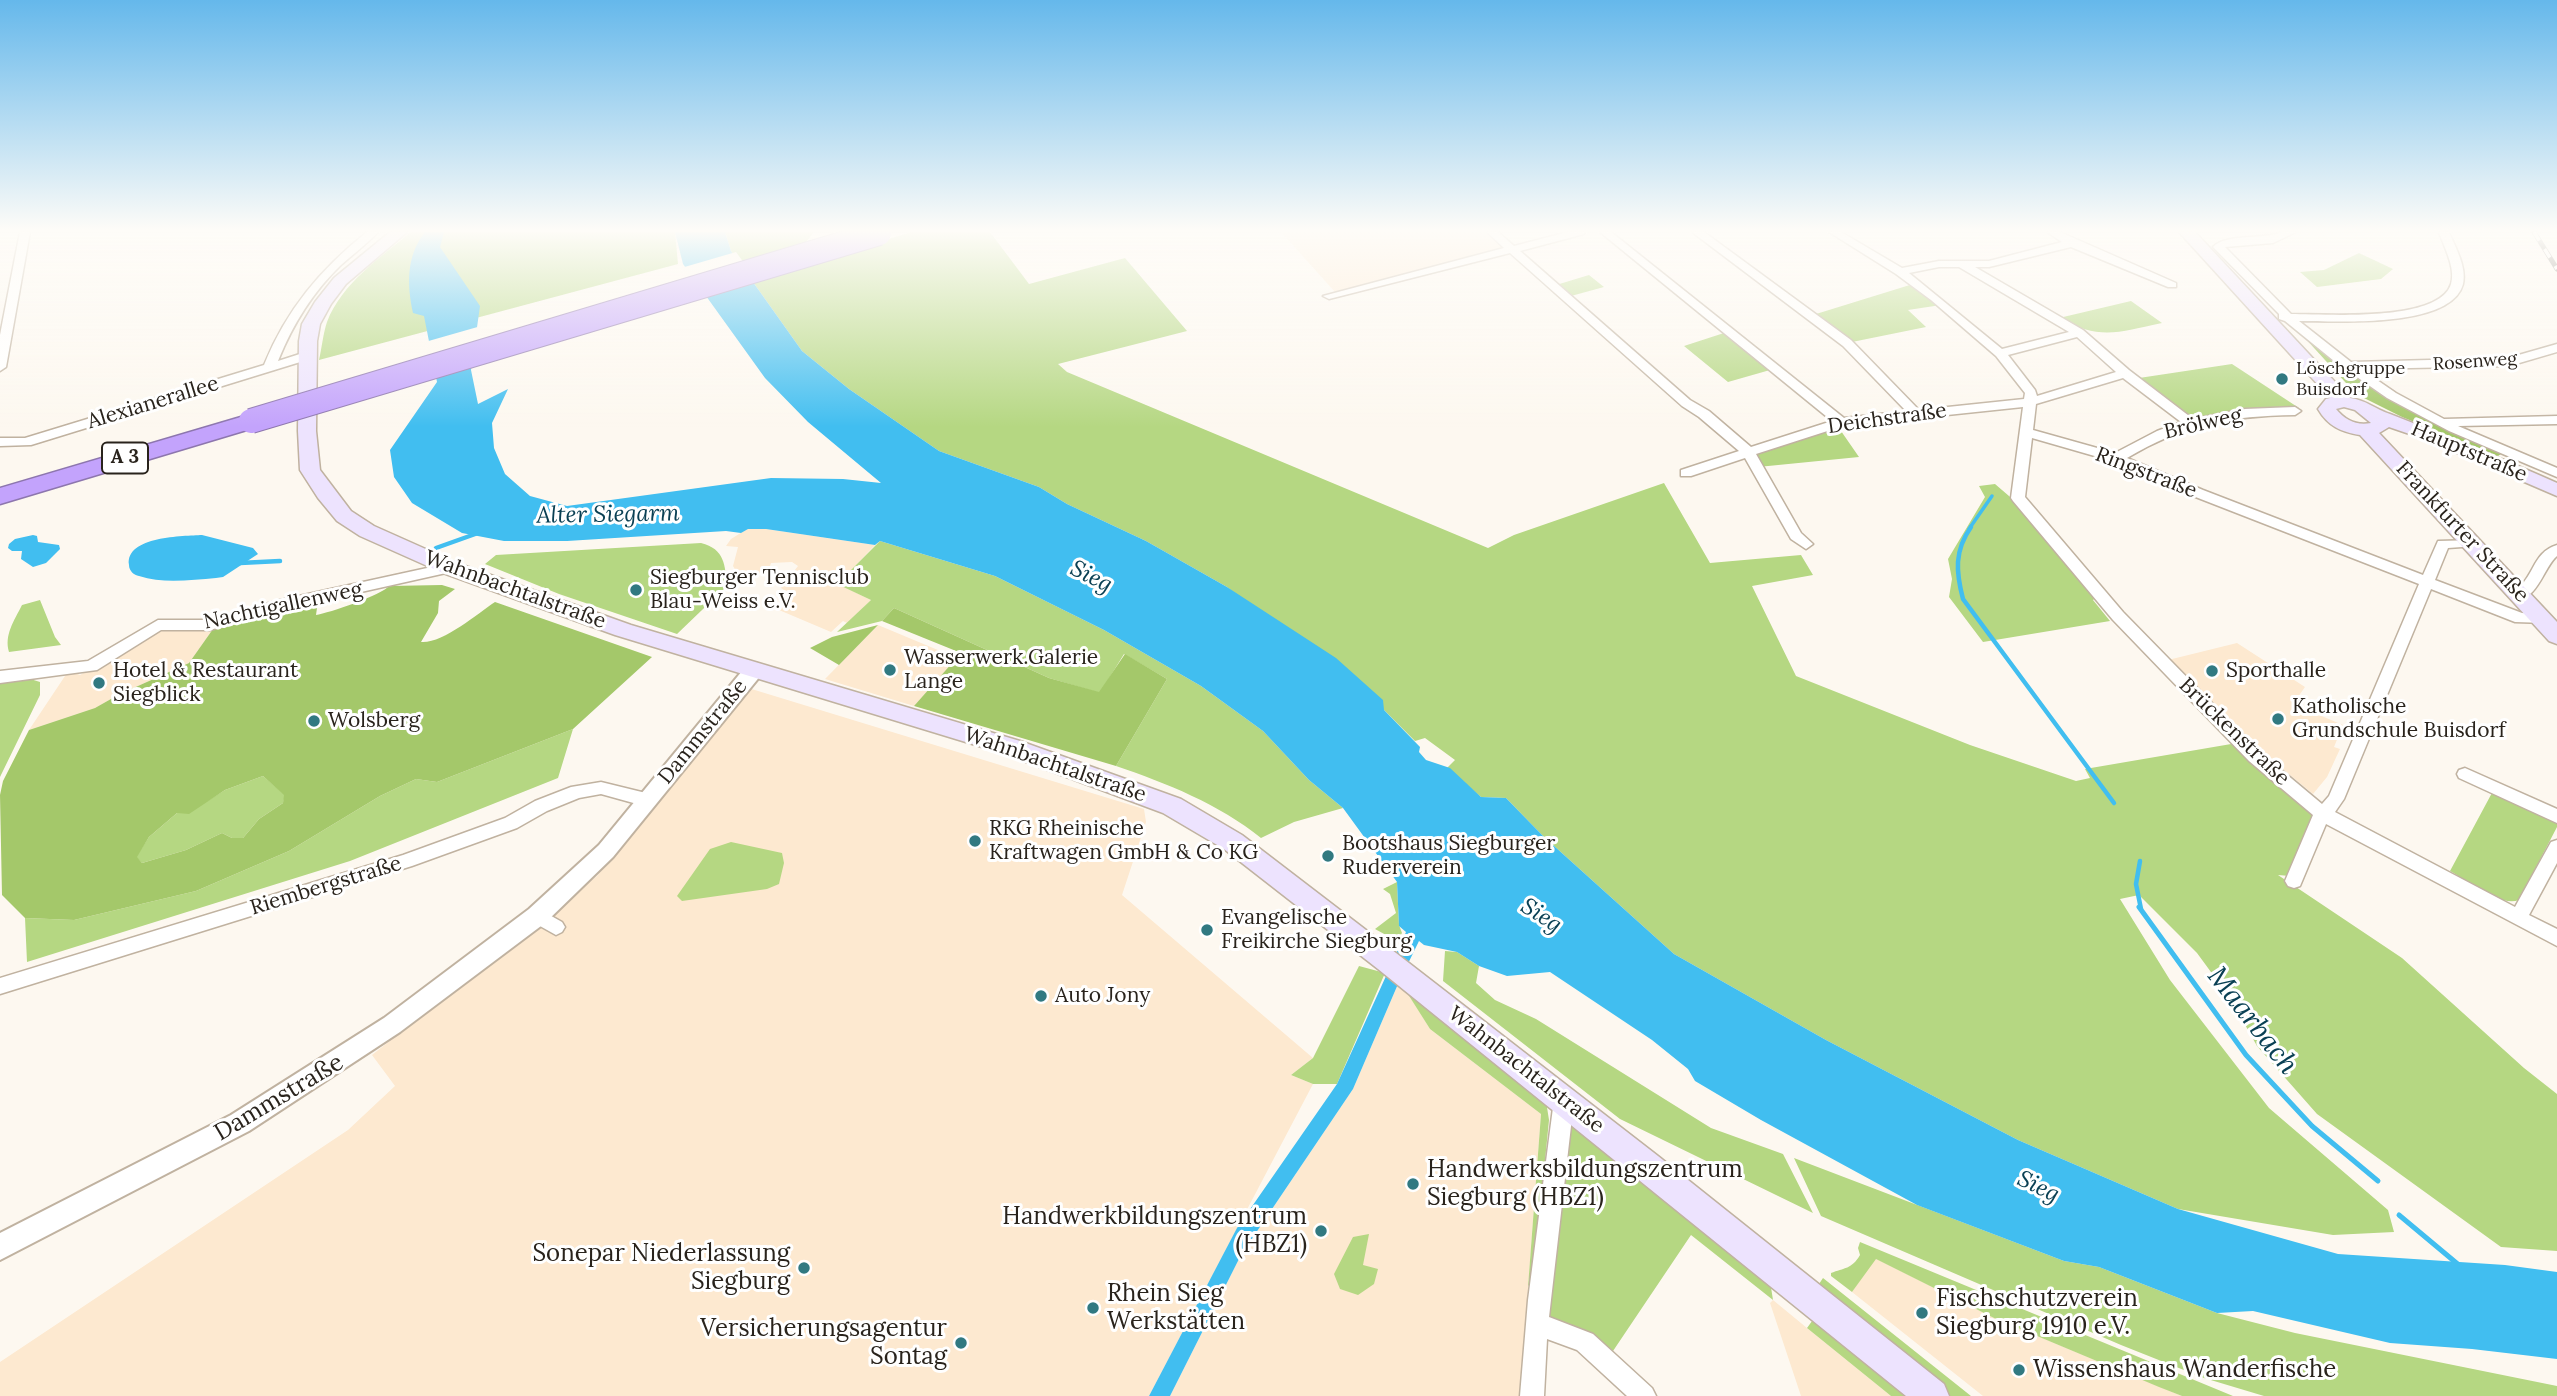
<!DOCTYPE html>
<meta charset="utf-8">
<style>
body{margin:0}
canvas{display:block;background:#fdf8f0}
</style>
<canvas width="2557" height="1396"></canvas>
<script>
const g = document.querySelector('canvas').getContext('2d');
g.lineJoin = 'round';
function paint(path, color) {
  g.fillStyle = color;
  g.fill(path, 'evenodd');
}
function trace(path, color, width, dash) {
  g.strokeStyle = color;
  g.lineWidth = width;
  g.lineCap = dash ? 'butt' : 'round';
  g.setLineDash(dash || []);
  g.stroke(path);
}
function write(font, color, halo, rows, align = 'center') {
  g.font = font + ' Lora,serif';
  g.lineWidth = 6;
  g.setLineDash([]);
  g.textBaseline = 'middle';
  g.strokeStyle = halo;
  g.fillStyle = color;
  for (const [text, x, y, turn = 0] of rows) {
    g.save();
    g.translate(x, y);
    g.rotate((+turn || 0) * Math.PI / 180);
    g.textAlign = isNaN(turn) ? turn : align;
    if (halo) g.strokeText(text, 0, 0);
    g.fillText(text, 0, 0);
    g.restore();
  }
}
const built = new Path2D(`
 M 1281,232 L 1486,232 L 1504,248 L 1335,292 Z
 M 747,529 L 766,529 L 875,545 L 838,584 L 871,600 L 847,623 L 843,621 L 831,632 L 779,610 L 787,592 L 781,588 L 798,566 L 792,562 L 771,563 L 768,572 L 738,574 L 733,566 L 738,547 L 726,546 L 731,539 Z
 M 878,625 L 957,658 L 914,706 L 825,679 Z
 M 163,628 L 213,629 L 189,663 L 118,695 L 95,708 L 29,730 L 69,670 L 80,675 Z
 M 2237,643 L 2305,687 L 2293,704 L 2343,725 L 2334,747 L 2340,749 L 2327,777 L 2313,794 L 2260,750 L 2168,660 Z
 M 745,687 L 1144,809 L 1146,822 L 1122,895 L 1313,1058 L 1291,1075 L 1313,1084 L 1149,1396 L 0,1396 L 0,1362 L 348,1130 L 395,1086 L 372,1055 L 597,876 Z
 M 1398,984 L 1406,990 L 1430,1029 L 1541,1114 L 1520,1396 L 1170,1396 L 1241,1255 L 1353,1089 Z
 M 1875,1258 L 1994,1318 L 2182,1396 L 1983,1396 L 1852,1292 Z
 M 1773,1300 L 1807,1328 L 1891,1396 L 1801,1396 L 1770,1303 Z`);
const green = new Path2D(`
 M 411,232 L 675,232 L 678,264 L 319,360 C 322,347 323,334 327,322 C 342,283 380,258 411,232 Z
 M 725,232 L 814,232 L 806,242 L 822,260 L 911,232 L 990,232 L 1029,284 L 1125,258 L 1187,331 L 1058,364 L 1067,372 L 1488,548 L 1514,535 L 1664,483 L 1710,563 L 1801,555 L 1813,575 L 1752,586 L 1796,676 L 1970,745 L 2076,781 L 2090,778 L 2085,769 L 2237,743 L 2317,814 L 2290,876 L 2278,875 L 2402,958 L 2524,1068 L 2557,1094 L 2557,1251 L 2501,1247 L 2317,1114 L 2257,1046 L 2230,998 L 2197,953 L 2139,895 L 2120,899 L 2170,980 L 2269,1108 L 2388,1210 L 2394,1232 L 2333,1235 L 2178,1209 L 2018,1140 L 1826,1040 L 1674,954 L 1543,836 L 1506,798 L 1481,797 L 1447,768 L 1455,760 L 1425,738 L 1415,741 L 1384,710 L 1227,587 L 1146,541 L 1067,504 L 1039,487 L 939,451 L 849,389 L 802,351 L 731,251 Z
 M 2359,253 L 2393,269 L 2381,279 L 2317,287 L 2300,272 L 2324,270 Z
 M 1589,275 L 1604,287 L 1571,296 L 1556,285 Z
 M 1913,284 L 1941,305 L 1908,310 L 1926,327 L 1852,342 L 1816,314 Z
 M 2131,301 L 2162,323 C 2119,332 2100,341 2059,318 Z
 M 1724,333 L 1770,370 L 1728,382 L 1684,346 Z
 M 2232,364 L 2299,408 L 2235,410 L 2196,418 L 2189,416 L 2139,378 Z
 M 1835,429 L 1841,431 L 1859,457 L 1758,467 L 1756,455 Z
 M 1995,484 L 2016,502 L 2096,597 L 2093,600 L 2110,621 L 1983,642 L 1949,597 L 1952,579 L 1948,559 L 1985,497 L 1979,486 Z
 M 880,541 L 995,576 L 1104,630 L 1201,686 L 1263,731 L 1309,780 L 1343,808 L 1294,822 L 1261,838 C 1219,804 1166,783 1116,766 L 1167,679 L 1124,654 L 1100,693 L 1049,678 L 894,608 L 882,621 L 837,632 L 871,600 L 837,584 Z
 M 701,543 C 725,549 725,565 727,586 L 677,634 L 559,594 L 485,564 L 496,555 Z
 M 40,600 L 55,637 L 61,645 L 9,652 C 4,635 14,621 22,605 Z
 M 24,677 L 40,682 L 40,695 L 0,777 L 0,681 Z
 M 573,729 L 558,778 L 350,861 L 27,962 L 25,918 L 74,920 L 196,891 L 289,851 L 380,796 L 416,779 L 437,782 Z
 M 263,776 L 285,795 L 283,803 L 259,819 L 243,838 L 232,838 L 222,833 L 186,850 L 142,863 L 136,857 L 149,837 L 177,813 L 209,800 L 225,790 Z
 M 2493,791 L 2557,822 L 2557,827 L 2519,900 C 2499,907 2468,881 2450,871 Z
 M 731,842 L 782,853 L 784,863 L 779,884 L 767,889 L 682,901 L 677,896 L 710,849 Z
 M 1397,882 L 1399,925 L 1402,933 L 1397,941 L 1375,929 L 1396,913 L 1390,894 L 1383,889 Z
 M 1445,951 L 1457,952 L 1479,966 L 1476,983 L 1495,1000 L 1536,1019 L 1711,1128 L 1783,1154 L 1813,1213 L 1620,1119 L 1443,981 Z
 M 1359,966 L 1385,973 L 1337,1084 L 1313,1084 L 1291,1075 L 1313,1058 Z
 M 1406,991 L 1546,1101 L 1549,1120 L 1534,1273 L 1528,1287 L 1541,1114 L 1430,1029 Z
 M 1573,1126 L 1770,1281 L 1773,1300 L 1691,1235 L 1613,1351 L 1592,1335 L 1547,1316 L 1569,1128 Z
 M 1794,1158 L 2064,1261 L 2099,1267 L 2217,1313 L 2295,1333 L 2557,1386 L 2557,1396 L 2264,1396 L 2204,1378 L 2121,1345 L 1821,1216 Z
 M 1369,1234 L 1363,1265 L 1378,1269 L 1374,1284 L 1358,1295 L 1340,1289 L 1334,1274 L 1353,1237 Z
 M 1860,1242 L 2233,1396 L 2182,1396 L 2159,1387 L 1994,1318 L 1876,1259 L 1852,1292 L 1831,1276 L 1831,1273 C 1844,1268 1852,1269 1860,1255 L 1858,1248 Z
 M 1823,1278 L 1971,1396 L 1948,1396 L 1817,1287 Z
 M 1815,1317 L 1920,1396 L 1891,1396 L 1807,1328 Z`);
const forest = new Path2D(`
 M 2294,326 L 2411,410 L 2501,454 L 2498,456 L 2402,417 L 2356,394 Z
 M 442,585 L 455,589 L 439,601 L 438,613 L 421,642 C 442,644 477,614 495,602 L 652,657 L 573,729 L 437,782 L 416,779 L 380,796 L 289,851 L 196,891 L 74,920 L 25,918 L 2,895 L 0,795 L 3,781 L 29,730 L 95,708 L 118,695 L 189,663 L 213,629 L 276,610 L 318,601 L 316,615 C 329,613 382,595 389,586 ZM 263,776 L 284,795 L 283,803 L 259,819 L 243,838 L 232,838 L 222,833 L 186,850 L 142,863 L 137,857 L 149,837 L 177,813 L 189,814 L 225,790 Z
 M 894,608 L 1049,678 L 1099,692 L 1125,654 L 1167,679 L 1116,766 L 914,706 L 961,653 L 882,621 Z
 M 878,625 L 839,665 L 810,648 L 832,637 Z`);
const water = new Path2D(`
 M 425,232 L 444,232 L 440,247 L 480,306 L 471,370 L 478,404 L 508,389 L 492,423 L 494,448 L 505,474 L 530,496 L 567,506 L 771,478 L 843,479 L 881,483 L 808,422 L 765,378 L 683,264 L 675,232 L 725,232 L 731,251 L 802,351 L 849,389 L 939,451 L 1039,487 L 1067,504 L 1146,541 L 1227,587 L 1336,658 L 1383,700 L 1384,710 L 1420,747 L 1419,752 L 1426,760 L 1450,768 L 1481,797 L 1506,798 L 1543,836 L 1674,954 L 1826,1040 L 2018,1140 L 2178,1209 L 2338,1254 L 2505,1265 L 2557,1272 L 2557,1359 L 2472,1349 L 2390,1343 L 2253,1311 L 2217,1313 L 2099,1267 L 2064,1261 L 1917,1205 L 1761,1120 L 1695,1081 L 1688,1069 L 1652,1040 L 1550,972 L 1507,976 L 1479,966 L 1457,952 L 1424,945 L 1419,941 L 1398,984 L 1353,1089 L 1241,1255 L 1170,1396 L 1149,1396 L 1237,1228 L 1337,1084 L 1406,932 L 1399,926 L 1397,882 L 1343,808 L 1309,780 L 1263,731 L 1201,686 L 1104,630 L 995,576 L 880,541 L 875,545 L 766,529 L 748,529 L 741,533 L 726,531 L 567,541 L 504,541 L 462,533 L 412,503 L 394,477 L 390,450 L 437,382 L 424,316 L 413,313 C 407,285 406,256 425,232 Z
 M 33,535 L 37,536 L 38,542 L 59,545 L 60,549 L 46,563 L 33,567 L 21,559 L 22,551 L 12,551 L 8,548 L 9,544 L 15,539 Z
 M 202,535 L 253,548 L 258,554 L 223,577 L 216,578 C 191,580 163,584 139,576 C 134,575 129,571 129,565 C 125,536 184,536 202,535 Z`);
const pier = new Path2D(`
 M 736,252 L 755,278 L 700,295 L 681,268 Z
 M 481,326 L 476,363 L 432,376 L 425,342 Z`);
const streamFar2 = new Path2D(`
 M 1969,529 L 1992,496`);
const streamFar1 = new Path2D(`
 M 1971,527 C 1954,551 1956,572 1963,599 L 2114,803
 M 436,548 L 478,533
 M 240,563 L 280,561
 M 2140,861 L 2136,884 L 2141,909`);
const stream = new Path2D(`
 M 2139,907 L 2246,1055 L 2312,1126 L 2378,1181
 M 2399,1215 L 2460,1266`);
const minor = new Path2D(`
 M 20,232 L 30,232 L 6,367 L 0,371 L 0,335 Z
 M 367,232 L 378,232 C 367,244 353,254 341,265 C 312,293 293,324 278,361 L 306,352 L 312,356 L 310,359 L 31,445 L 0,446 L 0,438 L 25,438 L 264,365 C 287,309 320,270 367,232 Z
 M 1487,232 L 1498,232 L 1514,246 L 1568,232 L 1585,232 L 1584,234 L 1520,251 L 1690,400 L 1709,411 L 1751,447 L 1832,421 L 1600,232 L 1611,232 L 1844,418 L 1906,411 L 1843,346 L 1692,232 L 1704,232 L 1851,340 L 1919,410 L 2024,399 L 2025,393 L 1996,356 L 1931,300 L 1896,274 L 1829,232 L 1841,232 L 1902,268 L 1939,261 L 1989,261 L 2062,242 L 2047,232 L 2060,232 L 2176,283 L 2176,287 L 2168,287 L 2071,247 L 1989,267 L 1975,267 L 2083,330 L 2129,370 L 2193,419 L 2245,409 L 2295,407 L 2301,411 L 2295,415 C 2230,416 2184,424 2127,458 L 2203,490 L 2423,575 L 2438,541 L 2476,540 L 2478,543 L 2476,546 L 2448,548 L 2435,580 L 2522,613 L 2546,615 L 2548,619 L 2546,623 L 2515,622 L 2431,589 L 2344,799 L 2335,812 L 2515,907 L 2551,842 L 2557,840 L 2557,863 L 2529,915 L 2557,929 L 2557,946 L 2326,824 L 2300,886 L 2294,888 L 2288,886 L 2285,881 L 2313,815 L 2249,761 L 2113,620 L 2013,501 L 2011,498 L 2023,407 L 1843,426 L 1756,454 L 1801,533 L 1813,544 L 1806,549 L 1791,539 L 1745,458 L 1691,476 L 1681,476 L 1681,470 L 1739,451 L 1699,417 L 1682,406 L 1510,253 L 1329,299 L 1323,296 L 1504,248 ZM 1939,267 L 1959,267 L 2069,332 L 2002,349 L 1909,273 ZM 2077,337 L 2116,372 L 2037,396 L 2035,390 L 2008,355 ZM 2123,378 L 2181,422 L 2157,431 L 2115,453 L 2033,430 L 2036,404 ZM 2032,438 L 2112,461 L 2193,496 L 2419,584 L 2329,796 L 2322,804 L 2261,753 L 2123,612 L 2025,497 Z
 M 2283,232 L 2296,232 L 2273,243 L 2225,247 L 2291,314 C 2324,314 2439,323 2451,284 C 2456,268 2444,247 2439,232 L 2449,232 C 2455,247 2467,267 2463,284 C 2451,329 2335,321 2299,321 L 2351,362 L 2508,358 L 2557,344 L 2557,352 L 2509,366 L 2361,369 L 2396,393 L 2444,419 L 2557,416 L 2557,424 L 2458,426 L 2557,468 L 2557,477 L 2449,431 L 2387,398 L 2334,361 L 2285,321 L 2279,319 L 2279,314 L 2213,247 C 2226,233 2263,240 2283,232 Z
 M 2557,545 L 2557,556 C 2543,568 2537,603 2514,598 L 2512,594 C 2515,589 2520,587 2524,582 C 2535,568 2537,551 2557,545 Z
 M 450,563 L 457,568 L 455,571 L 276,611 L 210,630 L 161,630 L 97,670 L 0,683 L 0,671 L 88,661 L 158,620 L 210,620 L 276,601 Z
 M 2465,768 L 2557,809 L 2557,823 L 2459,778 L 2457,774 L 2459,770 Z
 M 601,782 L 654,795 L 656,800 L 654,805 L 648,807 L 601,794 L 579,798 L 547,811 L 517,828 L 412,866 L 0,994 L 0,978 L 403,855 L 505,818 L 535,801 L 571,787 Z
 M 537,908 L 562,922 L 565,927 L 562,932 L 556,935 L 531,921 L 528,916 L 531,911 Z
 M 1564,1091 L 1571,1093 L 1574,1100 L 1549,1317 L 1593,1334 L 1652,1388 L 1656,1396 L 1627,1396 L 1577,1350 L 1547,1339 L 1544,1396 L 1520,1396 L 1528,1300 L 1554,1100 L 1557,1093 Z`);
const tertiary = new Path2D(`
 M 754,663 L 761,665 L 763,670 L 761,675 L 613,857 L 545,923 L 400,1032 L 249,1131 L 0,1260 L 0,1233 L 231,1115 L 384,1018 L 529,909 L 599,845 L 747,665 Z`);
const secondary = new Path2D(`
 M 390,232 L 407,232 L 346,284 L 331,304 L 320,324 L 317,341 L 316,431 L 320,470 L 351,511 L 374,526 L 457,563 L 631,625 L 1020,741 L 1181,799 L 1242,835 L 1396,953 L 1658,1156 L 1944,1384 L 1949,1396 L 1906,1396 L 1378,969 L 1224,849 L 1163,813 L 1005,754 L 615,635 L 443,573 L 360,536 L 337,521 L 318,498 L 300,470 L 298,431 L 299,341 L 302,324 L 315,302 L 334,278 Z
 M 2179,232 L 2195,232 L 2350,398 C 2366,400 2375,409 2390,414 C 2446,436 2501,458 2557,483 L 2557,496 L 2427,440 L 2389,427 L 2379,433 L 2557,622 L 2557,644 L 2549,641 L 2360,435 C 2341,432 2328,426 2318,409 L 2326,399 L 2330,398 ZM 2344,407 L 2355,410 L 2371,423 C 2357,426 2345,420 2336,409 Z`);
const motorway = new Path2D(`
 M 251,414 L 260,416 L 263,421 L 260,426 L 0,504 L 0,488 Z`);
const rail = new Path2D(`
 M 2534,232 L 2557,269`);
const motorwayBridge = new Path2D(`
 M 251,421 L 879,233`);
const markers = [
 [2282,379,7,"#317981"],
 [636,590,7,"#317981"],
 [890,670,7,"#317981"],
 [2212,671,7,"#317981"],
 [99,683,7,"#317981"],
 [2278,719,7,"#317981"],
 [314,721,7,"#317981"],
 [975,841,7,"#317981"],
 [1328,856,7,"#317981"],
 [1207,930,7,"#317981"],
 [1041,996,7,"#317981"],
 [1413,1184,7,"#317981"],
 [1321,1231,7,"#317981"],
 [804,1268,7,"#317981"],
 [1093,1308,7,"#317981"],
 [1922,1313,7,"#317981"],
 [961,1343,7,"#317981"],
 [2019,1370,7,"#317981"]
];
const farStreetnames = [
 ["Rosenweg",2475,362,-4]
];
const farPoinames = [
 ["Löschgruppe",2296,369],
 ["Buisdorf",2296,390]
];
const shields = [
 [125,458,46]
];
const shieldNames = [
 ["A 3",125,458]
];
const streetNames = [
 ["Alexianerallee",153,403,-17],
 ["Deichstraße",1887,419,-8],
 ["Brölweg",2203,424,-13],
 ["Hauptstraße",2469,452,23],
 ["Ringstraße",2146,473,21],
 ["Frankfurter Straße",2462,532,47],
 ["Wahnbachtalstraße",515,590,20],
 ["Nachtigallenweg",283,606,-12],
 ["Dammstraße",703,732,-51],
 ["Brückenstraße",2234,732,44],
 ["Wahnbachtalstraße",1055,765,19],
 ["Riembergstraße",326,886,-17],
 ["Wahnbachtalstraße",1526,1070,38]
];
const poiNames = [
 ["Siegburger Tennisclub",650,578],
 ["Blau-Weiss e.V.",650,602],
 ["Wasserwerk.Galerie",904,658],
 ["Lange",904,682],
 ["Hotel & Restaurant",113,671],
 ["Siegblick",113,695],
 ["Sporthalle",2226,671],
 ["Katholische",2292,707],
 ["Grundschule Buisdorf",2292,731],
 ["Wolsberg",328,721],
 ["RKG Rheinische",989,829],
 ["Kraftwagen GmbH & Co KG",989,853],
 ["Bootshaus Siegburger",1342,844],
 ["Ruderverein",1342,868],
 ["Evangelische",1221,918],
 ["Freikirche Siegburg",1221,942],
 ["Auto Jony",1055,996]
];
const waterNames = [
 ["Alter Siegarm",608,515,-1],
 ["Sieg",1091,577,27],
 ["Sieg",1541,916,33],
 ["Sieg",2038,1187,26]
];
const nearStreetnames = [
 ["Dammstraße",279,1098,-31]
];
const nearPoinames = [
 ["Handwerksbildungszentrum",1427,1170],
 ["Siegburg (HBZ1)",1427,1198],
 ["Handwerkbildungszentrum",1307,1217,"right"],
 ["(HBZ1)",1307,1245,"right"],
 ["Sonepar Niederlassung",790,1254,"right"],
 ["Siegburg",790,1282,"right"],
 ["Rhein Sieg",1107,1294],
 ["Werkstätten",1107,1322],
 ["Fischschutzverein",1936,1299],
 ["Siegburg 1910 e.V.",1936,1327],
 ["Versicherungsagentur",947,1329,"right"],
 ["Sontag",947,1357,"right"],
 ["Wissenshaus Wanderfische",2033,1370]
];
const nearWaternames = [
 ["Maarbach",2252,1021,52]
];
paint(built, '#fde9d0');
paint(green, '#b5d782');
paint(forest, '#a4c86a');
paint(water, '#41bef0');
paint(pier, '#fdf8f0');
trace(streamFar2, '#41bef0', 3.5);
trace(streamFar1, '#41bef0', 4.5);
trace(stream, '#41bef0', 5);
trace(minor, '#c0b2a0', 3);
trace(tertiary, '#c0b2a0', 4);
trace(secondary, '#c0b2a0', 3);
trace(motorway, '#8d76ae', 3);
paint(minor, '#fff');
paint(tertiary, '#fff');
paint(secondary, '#ede3fe');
paint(motorway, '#c3a3fc');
trace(rail, '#726c65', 5);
trace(rail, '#fff', 3.5, [10]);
trace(motorwayBridge, '#8d76ae', 26, []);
trace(motorwayBridge, '#c3a3fc', 24);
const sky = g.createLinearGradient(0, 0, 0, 427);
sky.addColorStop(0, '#65b8eb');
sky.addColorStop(0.54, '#fefcf8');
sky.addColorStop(1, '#fefcf800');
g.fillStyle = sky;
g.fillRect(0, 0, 2557, 427);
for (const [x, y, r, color] of markers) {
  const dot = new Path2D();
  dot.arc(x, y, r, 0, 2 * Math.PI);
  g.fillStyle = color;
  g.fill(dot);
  trace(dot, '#fff', 2.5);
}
write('18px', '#29231c', '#fff', farStreetnames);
write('18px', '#29231c', '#fff', farPoinames, 'left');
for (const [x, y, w] of shields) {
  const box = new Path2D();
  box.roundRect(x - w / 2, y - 15.5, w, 31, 5);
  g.fillStyle = '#fff';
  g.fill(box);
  trace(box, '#29231c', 2);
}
write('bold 19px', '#29231c', null, shieldNames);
write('21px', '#29231c', '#fff', streetNames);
write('21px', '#29231c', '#fff', poiNames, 'left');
write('italic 23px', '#0a4054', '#fff', waterNames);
write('24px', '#29231c', '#fff', nearStreetnames);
write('24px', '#29231c', '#fff', nearPoinames, 'left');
write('italic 28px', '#0a4054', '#fff', nearWaternames);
</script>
